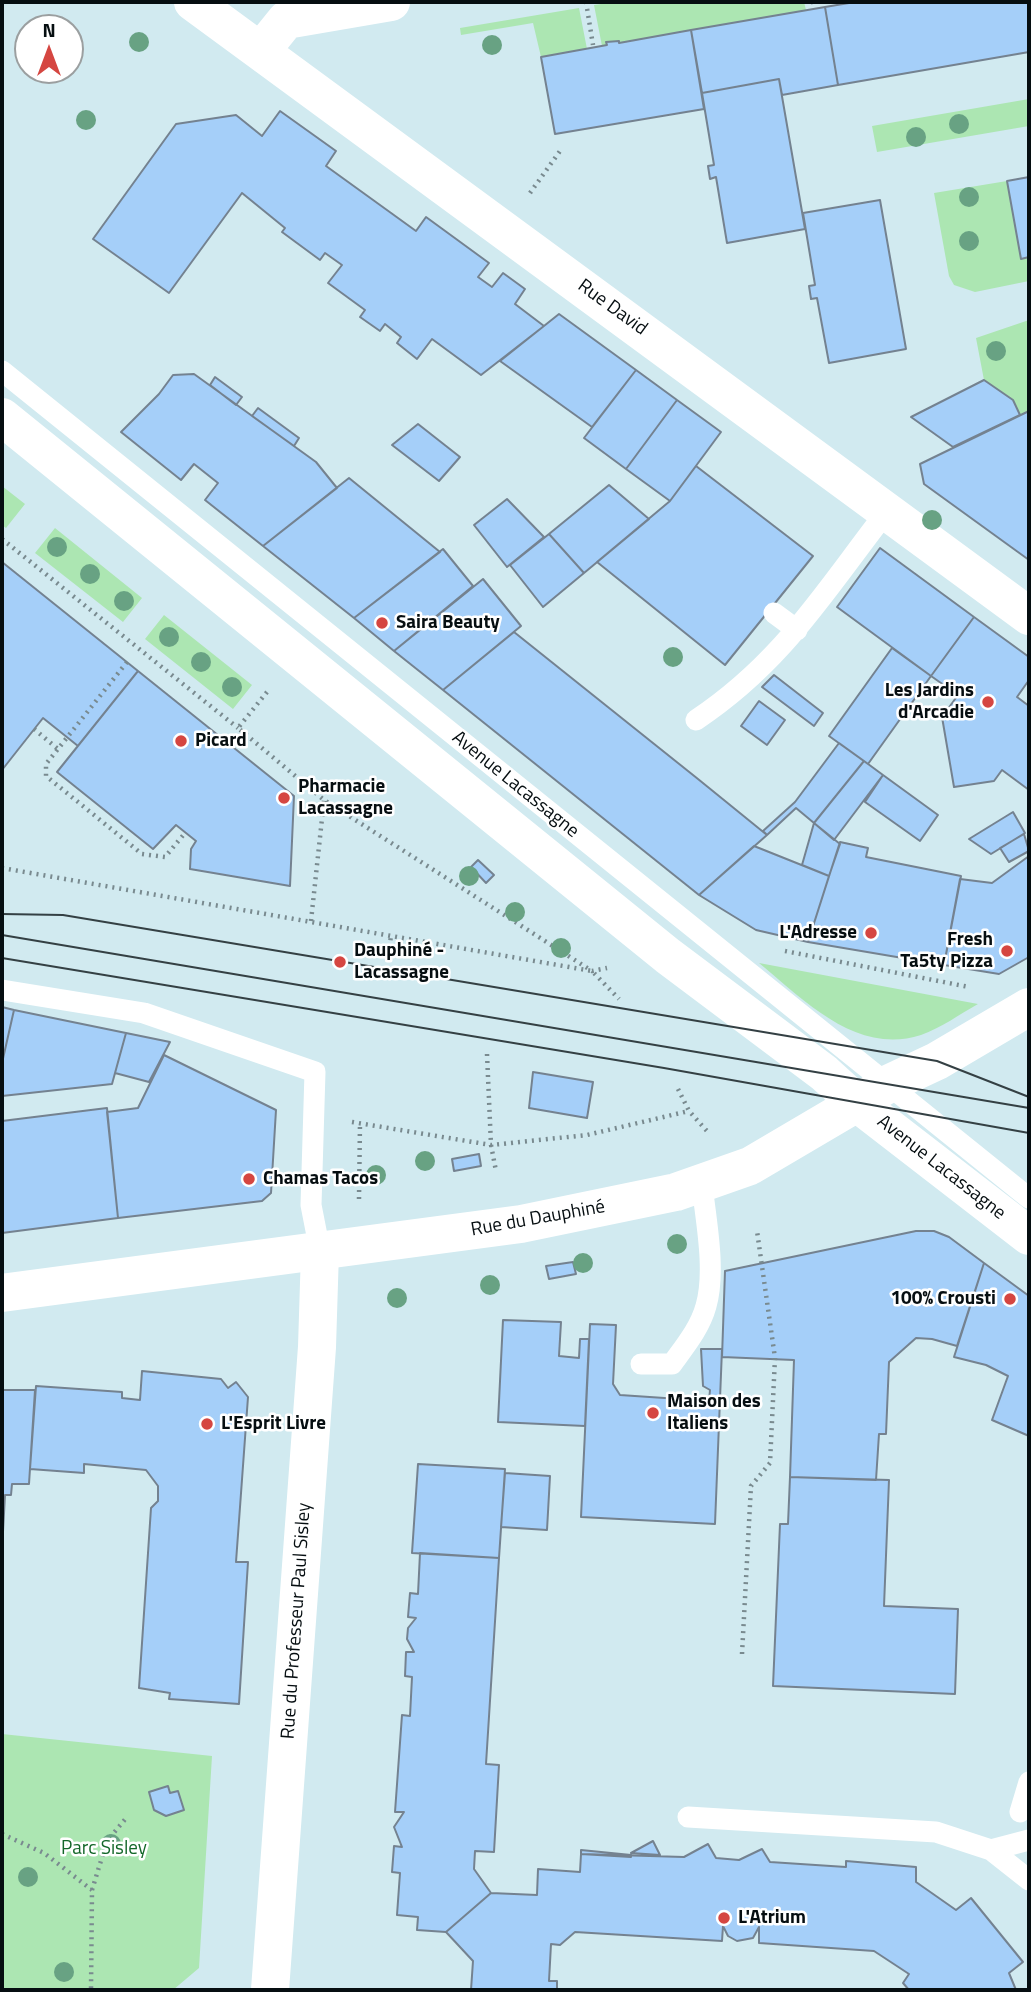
<!DOCTYPE html>
<meta charset="utf-8">
<style>
body{margin:0}
#map{position:relative;width:1031px;height:1992px;overflow:hidden;background:#d1eaf0;font-family:"Titillium Web",sans-serif}
canvas{display:block}
.frame{position:absolute;inset:0;border:4px solid #060e11;pointer-events:none}
.north{position:absolute;left:14px;top:14px;width:70px;height:70px;box-sizing:border-box;background:#fff;border:2px solid #9b9fa0;border-radius:50%;rotate:0deg;font-size:19px;font-weight:700;line-height:28px;text-align:center;color:#060e11}
.north::after{content:'';display:block;margin:auto;width:24px;height:32px;background:#d54641;clip-path:polygon(50% 0,100% 100%,50% 72%,0 100%)}
</style>
<div id="map">
<canvas width="1031" height="1992"></canvas>
<div class="frame"></div>
<div class="north">N</div>
</div>
<script>
const g = document.querySelector('canvas').getContext('2d');
g.lineJoin = 'round';
function paint(path, color) {
  g.fillStyle = color;
  g.fill(path, 'evenodd');
}
function trace(path, color, width, dash) {
  g.strokeStyle = color;
  g.lineWidth = width;
  g.lineCap = dash ? 'butt' : 'round';
  g.setLineDash(dash || []);
  g.stroke(path);
}
function write(font, color, halo, rows, align = 'center') {
  g.font = font + ' "Titillium Web",sans-serif';
  g.lineWidth = 5;
  g.setLineDash([]);
  g.textBaseline = 'middle';
  g.strokeStyle = halo;
  g.fillStyle = color;
  for (const [text, x, y, turn = 0] of rows) {
    g.save();
    g.translate(x, y);
    g.rotate((+turn || 0) * Math.PI / 180);
    g.textAlign = isNaN(turn) ? turn : align;
    if (halo) g.strokeText(text, 0, 0);
    g.fillText(text, 0, 0);
    g.restore();
  }
}
const green = new Path2D(`
 M 615,2 L 804,2 L 806,10 L 619,43 L 618,41 L 602,46 L 594,5 Z
 M 579,8 L 587,49 L 541,57 L 533,23 L 461,35 L 460,28 Z
 M 1029,99 L 1029,126 L 877,152 L 872,126 Z
 M 1007,181 L 1021,258 L 1029,257 L 1029,281 L 975,292 L 954,285 L 949,276 L 934,193 Z
 M 1029,320 L 1029,411 L 1020,415 L 1013,400 L 984,380 L 976,338 Z
 M 2,486 L 25,504 L 6,528 L 2,525 Z
 M 55,528 L 142,598 L 123,622 L 35,553 Z
 M 164,615 L 252,685 L 233,709 L 145,639 Z
 M 759,963 L 978,1004 C 960,1014 941,1028 921,1035 C 857,1056 804,1000 759,963 Z
 M 2,1734 L 212,1756 L 199,1968 L 173,1990 L 2,1990 Z`);
const building = new Path2D(`
 M 855,2 L 1029,2 L 1029,52 L 838,85 L 825,7 Z
 M 825,7 L 838,85 L 782,95 L 779,79 L 702,93 L 691,30 Z
 M 691,30 L 704,109 L 555,134 L 541,57 L 607,45 L 606,42 L 619,41 L 619,43 Z
 M 779,79 L 805,229 L 727,243 L 716,177 L 710,179 L 708,166 L 714,165 L 702,93 Z
 M 280,111 L 336,151 L 326,166 L 416,231 L 426,217 L 489,263 L 478,277 L 492,287 L 503,273 L 525,289 L 515,304 L 544,326 L 481,375 L 432,339 L 417,359 L 397,343 L 401,337 L 385,324 L 380,331 L 360,317 L 365,310 L 328,283 L 342,265 L 325,253 L 320,260 L 282,232 L 285,228 L 242,193 L 169,293 L 93,239 L 176,124 L 236,115 L 262,136 Z
 M 1029,177 L 1029,257 L 1021,259 L 1007,181 Z
 M 880,200 L 906,349 L 829,363 L 817,298 L 811,299 L 809,286 L 815,285 L 803,213 Z
 M 559,314 L 636,370 L 592,427 L 500,361 Z
 M 636,370 L 677,400 L 626,469 L 584,438 Z
 M 194,374 L 316,462 L 337,488 L 263,546 L 205,500 L 218,483 L 194,464 L 181,480 L 121,432 L 159,394 L 173,375 Z
 M 215,377 L 242,397 L 236,405 L 210,385 Z
 M 984,380 L 1013,400 L 1020,415 L 953,447 L 911,417 Z
 M 677,400 L 721,432 L 670,501 L 626,469 Z
 M 258,408 L 299,438 L 294,446 L 252,416 Z
 M 1029,411 L 1029,560 L 924,484 L 920,464 Z
 M 418,424 L 460,457 L 439,481 L 392,445 Z
 M 696,466 L 813,556 L 725,665 L 597,562 L 670,501 Z
 M 349,478 L 440,552 L 354,618 L 263,546 Z
 M 609,485 L 649,519 L 584,573 L 549,534 Z
 M 507,499 L 544,537 L 507,567 L 474,525 Z
 M 549,534 L 584,573 L 543,607 L 510,565 Z
 M 880,548 L 974,617 L 931,676 L 837,607 Z
 M 443,549 L 473,586 L 394,651 L 354,618 Z
 M 2,562 L 138,671 L 78,746 L 43,718 L 2,770 Z
 M 483,579 L 521,626 L 443,690 L 394,651 Z
 M 974,617 L 1029,657 L 1029,680 L 1017,697 L 1029,706 L 1029,790 L 1002,770 L 994,781 L 954,787 L 942,717 L 958,695 L 931,676 Z
 M 514,632 L 698,779 L 767,835 L 699,895 L 443,690 Z
 M 892,648 L 931,676 L 868,764 L 829,736 Z
 M 138,671 L 294,796 L 290,886 L 190,869 L 191,849 L 196,841 L 176,825 L 153,849 L 57,772 Z
 M 774,675 L 823,713 L 814,726 L 762,687 Z
 M 759,701 L 785,720 L 767,745 L 741,726 Z
 M 839,743 L 864,761 L 814,823 L 796,808 L 767,835 L 763,831 L 795,802 Z
 M 864,761 L 883,775 L 834,840 L 814,823 Z
 M 883,775 L 938,815 L 920,841 L 865,802 Z
 M 1013,812 L 1025,833 L 991,854 L 969,839 Z
 M 814,823 L 840,844 L 829,876 L 802,865 Z
 M 1024,834 L 1029,851 L 1009,862 L 1000,848 Z
 M 840,842 L 868,848 L 866,857 L 961,876 L 944,965 L 808,942 Z
 M 754,846 L 829,876 L 808,942 L 756,930 L 699,895 Z
 M 1029,856 L 1029,957 L 999,974 L 944,965 L 960,879 L 992,883 Z
 M 478,860 L 494,875 L 486,883 L 471,867 Z
 M 2,1007 L 14,1010 L 2,1063 Z
 M 14,1010 L 126,1033 L 112,1084 L 2,1096 L 2,1063 Z
 M 126,1033 L 170,1042 L 149,1082 L 115,1073 Z
 M 164,1055 L 276,1110 L 271,1193 L 262,1201 L 118,1218 L 107,1112 L 138,1108 Z
 M 533,1072 L 593,1082 L 587,1118 L 529,1108 Z
 M 107,1108 L 118,1218 L 2,1233 L 2,1121 Z
 M 479,1154 L 481,1166 L 454,1171 L 452,1159 Z
 M 916,1231 L 934,1231 L 949,1237 L 984,1263 L 957,1346 L 932,1339 L 916,1338 L 889,1362 L 886,1434 L 879,1434 L 876,1480 L 790,1477 L 794,1360 L 722,1357 L 725,1271 Z
 M 573,1262 L 576,1274 L 549,1279 L 546,1266 Z
 M 984,1263 L 1029,1296 L 1029,1436 L 992,1420 L 1008,1376 L 986,1365 L 954,1357 Z
 M 503,1320 L 561,1322 L 559,1356 L 579,1358 L 580,1339 L 589,1339 L 585,1426 L 498,1422 Z
 M 590,1324 L 616,1325 L 613,1384 L 620,1395 L 709,1401 L 710,1390 L 703,1386 L 701,1349 L 722,1349 L 715,1524 L 581,1517 Z
 M 142,1371 L 221,1379 L 228,1388 L 236,1382 L 248,1397 L 236,1562 L 248,1562 L 239,1704 L 169,1699 L 170,1693 L 139,1688 L 151,1508 L 158,1501 L 158,1486 L 146,1470 L 84,1464 L 84,1473 L 30,1469 L 36,1386 L 122,1392 L 122,1398 L 140,1400 Z
 M 2,1390 L 35,1390 L 29,1484 L 12,1484 L 11,1495 L 5,1495 L 2,1550 Z
 M 418,1464 L 505,1469 L 499,1558 L 412,1553 Z
 M 505,1473 L 550,1476 L 547,1530 L 501,1527 Z
 M 790,1477 L 889,1480 L 884,1606 L 958,1609 L 955,1694 L 773,1686 L 780,1524 L 788,1524 Z
 M 420,1553 L 499,1558 L 486,1764 L 499,1765 L 494,1852 L 475,1851 L 474,1869 L 491,1893 L 446,1932 L 417,1930 L 418,1917 L 397,1915 L 400,1873 L 392,1872 L 394,1846 L 402,1847 L 394,1827 L 404,1812 L 395,1812 L 402,1715 L 410,1716 L 412,1677 L 405,1676 L 406,1652 L 414,1652 L 407,1639 L 408,1628 L 416,1618 L 408,1617 L 410,1593 L 418,1594 Z
 M 168,1786 L 170,1793 L 178,1791 L 184,1810 L 166,1816 L 154,1810 L 149,1792 Z
 M 653,1841 L 660,1855 L 631,1853 Z
 M 708,1844 L 716,1858 L 739,1860 L 762,1849 L 770,1862 L 846,1867 L 846,1861 L 916,1867 L 916,1882 L 956,1910 L 971,1898 L 1023,1962 L 1009,1973 L 1016,1990 L 909,1990 L 903,1983 L 909,1974 L 874,1951 L 759,1943 L 759,1927 L 753,1938 L 737,1941 L 728,1936 L 723,1926 L 722,1941 L 575,1932 L 560,1945 L 551,1944 L 549,1981 L 557,1981 L 557,1990 L 471,1990 L 473,1961 L 446,1932 L 491,1893 L 537,1895 L 538,1869 L 580,1872 L 581,1854 L 684,1857 Z
 M 581,1850 L 631,1855 L 631,1857 L 581,1854 Z`);
const path = new Path2D(`
 M 586,2 L 593,45
 M 813,2 L 814,7
 M 530,193 L 560,151
 M 2,539 L 238,728
 M 127,662 L 46,764 L 46,776 L 142,854 L 165,857 L 185,833
 M 267,692 L 238,728 L 324,800 L 592,971 L 607,968
 M 34,729 L 58,749
 M 2,868 L 592,971 L 619,999
 M 311,921 L 324,800
 M 785,951 L 969,987
 M 388,961 L 391,935
 M 487,1054 L 491,1145 L 496,1171
 M 678,1089 L 689,1111 L 707,1131
 M 352,1122 L 491,1145 L 587,1135 L 689,1111
 M 359,1199 L 360,1123
 M 742,1654 L 751,1486 L 770,1463 L 775,1358 L 757,1231
 M 2,1834 L 44,1853 L 92,1890 L 91,1990
 M 92,1890 L 107,1841 L 127,1817`);
const service = new Path2D(`
 M 2,371 L 1029,1198
 M 774,613 L 797,630
 M 696,720 C 783,662 824,592 887,511
 M 2,990 L 144,1013 L 315,1072 L 311,1205 L 320,1251
 M 641,1364 L 672,1364 C 685,1346 700,1328 706,1306 C 716,1271 706,1221 702,1185
 M 1020,1812 L 1029,1782
 M 688,1817 L 936,1832 L 991,1850 L 1029,1880
 M 991,1850 L 1029,1840`);
const minor = new Path2D(`
 M 193,2 L 1029,616
 M 261,51 L 286,20 L 391,2
 M 270,1990 L 317,1347 L 320,1251`);
const tertiary = new Path2D(`
 M 2,1293 L 521,1224 L 676,1192 L 750,1166 L 857,1103`);
const secondary = new Path2D(`
 M 2,417 L 668,956 L 824,1073 L 857,1103 L 1029,1236
 M 857,1103 L 888,1084 L 937,1061 L 1029,1007`);
const tram = new Path2D(`
 M 2,914 L 63,915 L 937,1061 L 1029,1097
 M 2,935 L 1029,1108
 M 2,958 L 664,1068 L 1029,1133`);
const trees = [
 [139,42],
 [492,45],
 [86,120],
 [959,124],
 [916,137],
 [969,197],
 [969,241],
 [996,351],
 [932,520],
 [57,547],
 [90,574],
 [124,601],
 [169,637],
 [673,657],
 [201,662],
 [232,687],
 [469,876],
 [515,912],
 [561,948],
 [425,1161],
 [376,1175],
 [677,1244],
 [583,1263],
 [490,1285],
 [397,1298],
 [111,1844],
 [28,1877],
 [64,1972]
];
const markers = [
 [382,623,7,"#d54641"],
 [988,702,7,"#d54641"],
 [181,741,7,"#d54641"],
 [284,798,7,"#d54641"],
 [871,933,7,"#d54641"],
 [1007,951,7,"#d54641"],
 [340,962,7,"#d54641"],
 [249,1179,7,"#d54641"],
 [1010,1299,7,"#d54641"],
 [653,1413,7,"#d54641"],
 [207,1424,7,"#d54641"],
 [724,1918,7,"#d54641"]
];
const streetNames = [
 ["Rue David",612,308,36],
 ["Avenue Lacassagne",515,785,39],
 ["Avenue Lacassagne",941,1168,38],
 ["Rue du Dauphiné",538,1219,-10],
 ["Rue du Professeur Paul Sisley",297,1621,-86]
];
const poiNames = [
 ["Saira Beauty",396,623],
 ["Les Jardins",974,691,"right"],
 ["d'Arcadie",974,713,"right"],
 ["Picard",195,741],
 ["Pharmacie",298,787],
 ["Lacassagne",298,809],
 ["L'Adresse",857,933,"right"],
 ["Fresh",993,940,"right"],
 ["Ta5ty Pizza",993,962,"right"],
 ["Dauphiné -",354,951],
 ["Lacassagne",354,973],
 ["Chamas Tacos",263,1179],
 ["100% Crousti",996,1299,"right"],
 ["Maison des",667,1402],
 ["Italiens",667,1424],
 ["L'Esprit Livre",221,1424],
 ["L'Atrium",738,1918]
];
const parkNames = [
 ["Parc Sisley",104,1849]
];
paint(green, '#ace6b2');
paint(building, '#a5cff9');
trace(building, '#748290', 2);
trace(path, '#798a8f', 4.5, [2, 5]);
trace(service, '#fff', 21);
trace(minor, '#fff', 38);
trace(tertiary, '#fff', 38);
trace(secondary, '#fff', 38);
trace(tram, '#344044', 2);
g.fillStyle = '#68a283';
for (const [x, y] of trees) {
  g.beginPath();
  g.arc(x, y, 10, 0, 2 * Math.PI);
  g.fill();
}
for (const [x, y, r, color] of markers) {
  const dot = new Path2D();
  dot.arc(x, y, r, 0, 2 * Math.PI);
  g.fillStyle = color;
  g.fill(dot);
  trace(dot, '#fff', 2.5);
}
write('19px', '#060e11', '#fff', streetNames);
write('bold 19px', '#060e11', '#fff', poiNames, 'left');
write('19px', '#136729', '#fff', parkNames);
</script>
